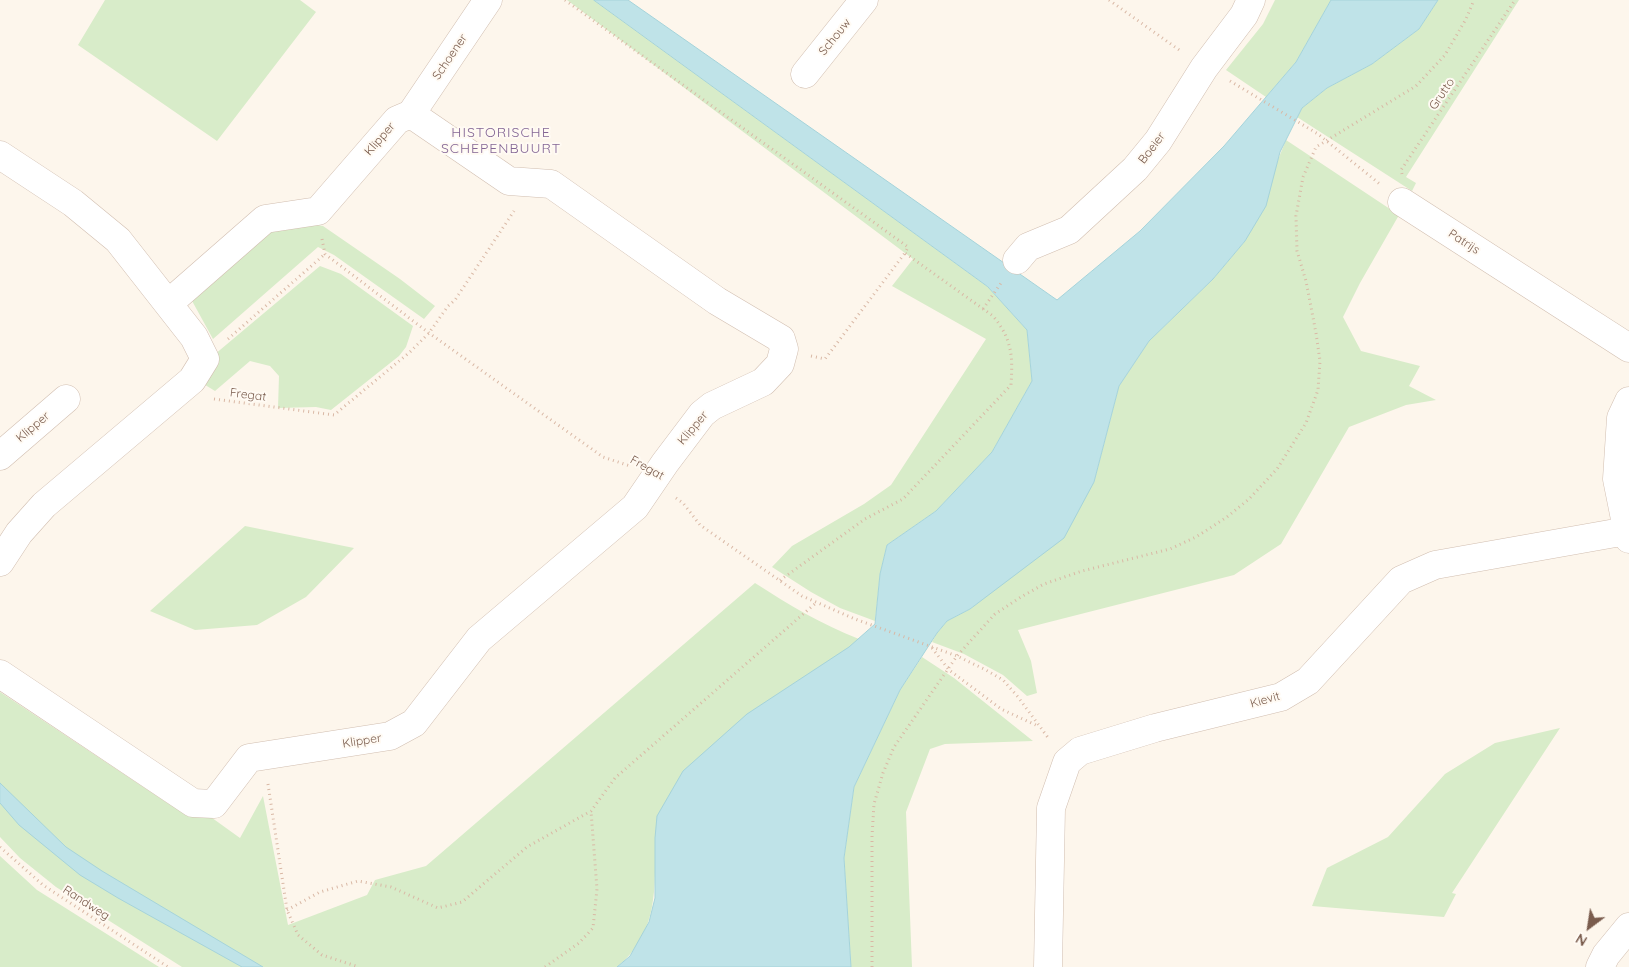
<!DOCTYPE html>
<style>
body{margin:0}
#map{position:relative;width:1629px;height:967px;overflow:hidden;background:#fdf6ec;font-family:Quicksand,sans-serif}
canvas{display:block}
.north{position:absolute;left:1564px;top:902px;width:50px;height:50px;-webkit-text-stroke:4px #fffaf3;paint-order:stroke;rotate:211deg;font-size:14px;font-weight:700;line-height:20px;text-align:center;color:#7a5c4d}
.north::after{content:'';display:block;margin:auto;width:18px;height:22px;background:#7a5c4d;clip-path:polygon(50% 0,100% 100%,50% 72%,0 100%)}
</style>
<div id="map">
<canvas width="1629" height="967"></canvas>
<div class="north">N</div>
</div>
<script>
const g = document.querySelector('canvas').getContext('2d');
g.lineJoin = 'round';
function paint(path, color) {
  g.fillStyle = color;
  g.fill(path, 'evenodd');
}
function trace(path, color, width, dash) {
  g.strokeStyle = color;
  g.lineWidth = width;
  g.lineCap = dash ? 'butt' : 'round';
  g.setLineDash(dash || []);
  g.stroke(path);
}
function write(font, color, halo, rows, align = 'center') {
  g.font = font + ' Quicksand,sans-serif';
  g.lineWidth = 4;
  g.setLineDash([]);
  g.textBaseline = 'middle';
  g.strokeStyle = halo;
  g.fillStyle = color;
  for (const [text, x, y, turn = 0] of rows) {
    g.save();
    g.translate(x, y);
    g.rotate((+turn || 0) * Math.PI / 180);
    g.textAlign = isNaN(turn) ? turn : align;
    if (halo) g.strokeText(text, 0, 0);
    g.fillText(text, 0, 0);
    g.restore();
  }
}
const green = new Path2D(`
 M 105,0 L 300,0 L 316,12 L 217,141 L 78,45 Z
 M 567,0 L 594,0 L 988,287 L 1027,330 L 1032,381 L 992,452 L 936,511 L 887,545 L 880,574 L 875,621 L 840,608 L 811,592 L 772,567 L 792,546 L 864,504 L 891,485 L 986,339 L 892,286 L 913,259 Z
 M 1275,0 L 1331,0 L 1296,62 L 1266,97 L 1226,70 L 1263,24 Z
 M 1438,0 L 1519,0 L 1406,177 L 1416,183 L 1412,191 L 1297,117 L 1302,108 L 1327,88 L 1372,64 L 1419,29 Z
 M 1286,140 L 1399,215 L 1360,283 L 1343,317 L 1361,351 L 1420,366 L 1409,386 L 1436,400 L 1406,405 L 1349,427 L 1281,544 L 1234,575 L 1018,630 L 1031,661 L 1037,693 L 1027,696 L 1003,675 L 964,654 L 932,642 L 937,633 L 947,621 L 970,609 L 983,598 L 1094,482 L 1119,386 L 1149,341 L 1213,279 L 1245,241 Z
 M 305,223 L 323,226 L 400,279 L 435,306 L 424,319 L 334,255 L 318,247 L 213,339 L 191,299 L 275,228 Z
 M 320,266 L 341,274 L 413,326 L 406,347 L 399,356 L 331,410 L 316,407 L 278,408 L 279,376 L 270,366 L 250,361 L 215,391 L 202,383 L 214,355 Z
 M 245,526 L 354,548 L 306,597 L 257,625 L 195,630 L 150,611 Z
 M 755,583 C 789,605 821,624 859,639 L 655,838 C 655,887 659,933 617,967 L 182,967 L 56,887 L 20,858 L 0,837 L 0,692 L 172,806 L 208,815 L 240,838 L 263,796 L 288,925 L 367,895 L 375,880 L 426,866 Z
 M 922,657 L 954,678 L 1033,741 L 945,744 L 930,749 L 906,812 L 912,967 L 851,967 L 844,858 L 854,787 L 900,690 Z
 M 1560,728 L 1452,893 L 1456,894 L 1444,917 L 1312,906 L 1327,868 L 1388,837 L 1445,774 L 1495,743 Z
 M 0,856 L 37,890 L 159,967 L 0,967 Z`);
const water = new Path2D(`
 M 594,0 L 628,0 L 1057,300 L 1140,231 L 1224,146 L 1296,62 L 1331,0 L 1438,0 L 1419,29 L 1372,64 L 1327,88 L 1302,108 L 1280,152 L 1266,206 L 1245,241 L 1213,279 L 1149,341 L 1119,386 L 1094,482 L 1064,538 L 970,609 L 947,621 L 937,633 L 900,690 L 854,787 L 844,858 L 851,967 L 617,967 L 630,956 L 649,922 L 655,898 L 655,838 L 657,816 L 683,771 L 747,714 L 849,647 L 875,624 L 880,574 L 887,545 L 936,511 L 992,452 L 1032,381 L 1027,330 L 988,287 Z
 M 0,783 L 66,847 L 102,871 L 263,967 L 242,967 L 118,898 L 80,875 L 19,825 L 0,803 Z`);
const path = new Path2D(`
 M 565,0 L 908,247 L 905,253 L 993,316 C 1012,339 1013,356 1011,385 L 903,499 L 865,519 L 779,581
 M 1109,0 L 1182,52
 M 1230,81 L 1318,134 L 1381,185
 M 1402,174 L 1401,170 L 1515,0
 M 322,239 L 325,254 L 429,333 L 603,457 L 630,466
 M 983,309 L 1001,283
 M 228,339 L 325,254
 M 811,356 L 825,359 L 905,253
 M 214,399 L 334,415 L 410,352 L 429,333 L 448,306 L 455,300 L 514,211
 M 676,498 L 683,503 L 700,525 L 802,596 L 855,619 L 957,656 L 986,670 L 1003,680 L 1018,697 L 1049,739
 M 932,648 L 949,670 L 1001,709 L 1038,726
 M 268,784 L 287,910 L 298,935 L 322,955 L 359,967
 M 0,847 L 43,885 L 168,967
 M 287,910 L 320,892 L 358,881 L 391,887 L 438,908 L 462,902 L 527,847 L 591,811 L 615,778 L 817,602
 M 545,967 L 579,943 L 593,928 L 597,889 L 591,811
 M 872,967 L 872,836 L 874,804 L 883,773 L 894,747 L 957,656 L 974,637 L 995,614 L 1021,597 L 1044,584 L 1082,571 L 1170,549 L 1196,537 L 1227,517 L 1249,499 L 1277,469 L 1306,423 L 1318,390 L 1320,361 L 1316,333 L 1306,281 L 1297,251 L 1296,216 L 1303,177 L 1316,147 L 1416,86 L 1445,55 L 1466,19 L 1474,0`);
const street = new Path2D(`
 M 805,74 L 864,0
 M 411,114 L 488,0
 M 0,155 L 73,203 L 118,240 L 194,337 L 205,359 L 192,380 L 44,505 L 19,533 L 0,562
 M 1402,202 L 1629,348
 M 1017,260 L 1028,247 L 1069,230 L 1135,169 L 1158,141 L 1204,68 L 1244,15 L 1251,0
 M 1629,401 L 1621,418 L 1617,479 L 1629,539
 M 0,456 L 66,399
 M 0,674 L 193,803 L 214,804 L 249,758 L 390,736 L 414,723 L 479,639 L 635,507 L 665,463 L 702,414 L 712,406 L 763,382 L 780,364 L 784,349 L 781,339 L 717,301 L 551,184 L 509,181 L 411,114 L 397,120 L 318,211 L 265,219 L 169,303
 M 1048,967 L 1051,808 L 1067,762 L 1080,751 L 1155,728 L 1281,697 L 1308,681 L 1401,580 L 1435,565 L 1627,531
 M 1600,967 L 1606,955 L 1629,927`);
const streetNames = [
 ["Schouw",835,37,-51],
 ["Schoener",450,57,-56],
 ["Grutto",1442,94,-56],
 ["Klipper",380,139,-49],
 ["Boeier",1152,148,-53],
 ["Patrijs",1464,242,33],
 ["Fregat",248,395,7],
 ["Klipper",33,427,-40],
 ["Klipper",693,428,-50],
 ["Fregat",647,468,29],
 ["Kievit",1265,700,-16],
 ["Klipper",362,741,-9],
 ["Randweg",86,903,33]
];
const neighbourhoodNames = [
 ["HISTORISCHE",501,133],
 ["SCHEPENBUURT",501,149]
];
paint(green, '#d8ecc9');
paint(water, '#bfe3e8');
trace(water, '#a5d3da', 1);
trace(street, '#d1beb0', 29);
trace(path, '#d9b8a5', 3, [1, 4]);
trace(street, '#fff', 28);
write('12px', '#7a5c4d', '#fffaf3', streetNames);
g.letterSpacing = '1px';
write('14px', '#846695', '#fffaf3', neighbourhoodNames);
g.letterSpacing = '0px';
</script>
